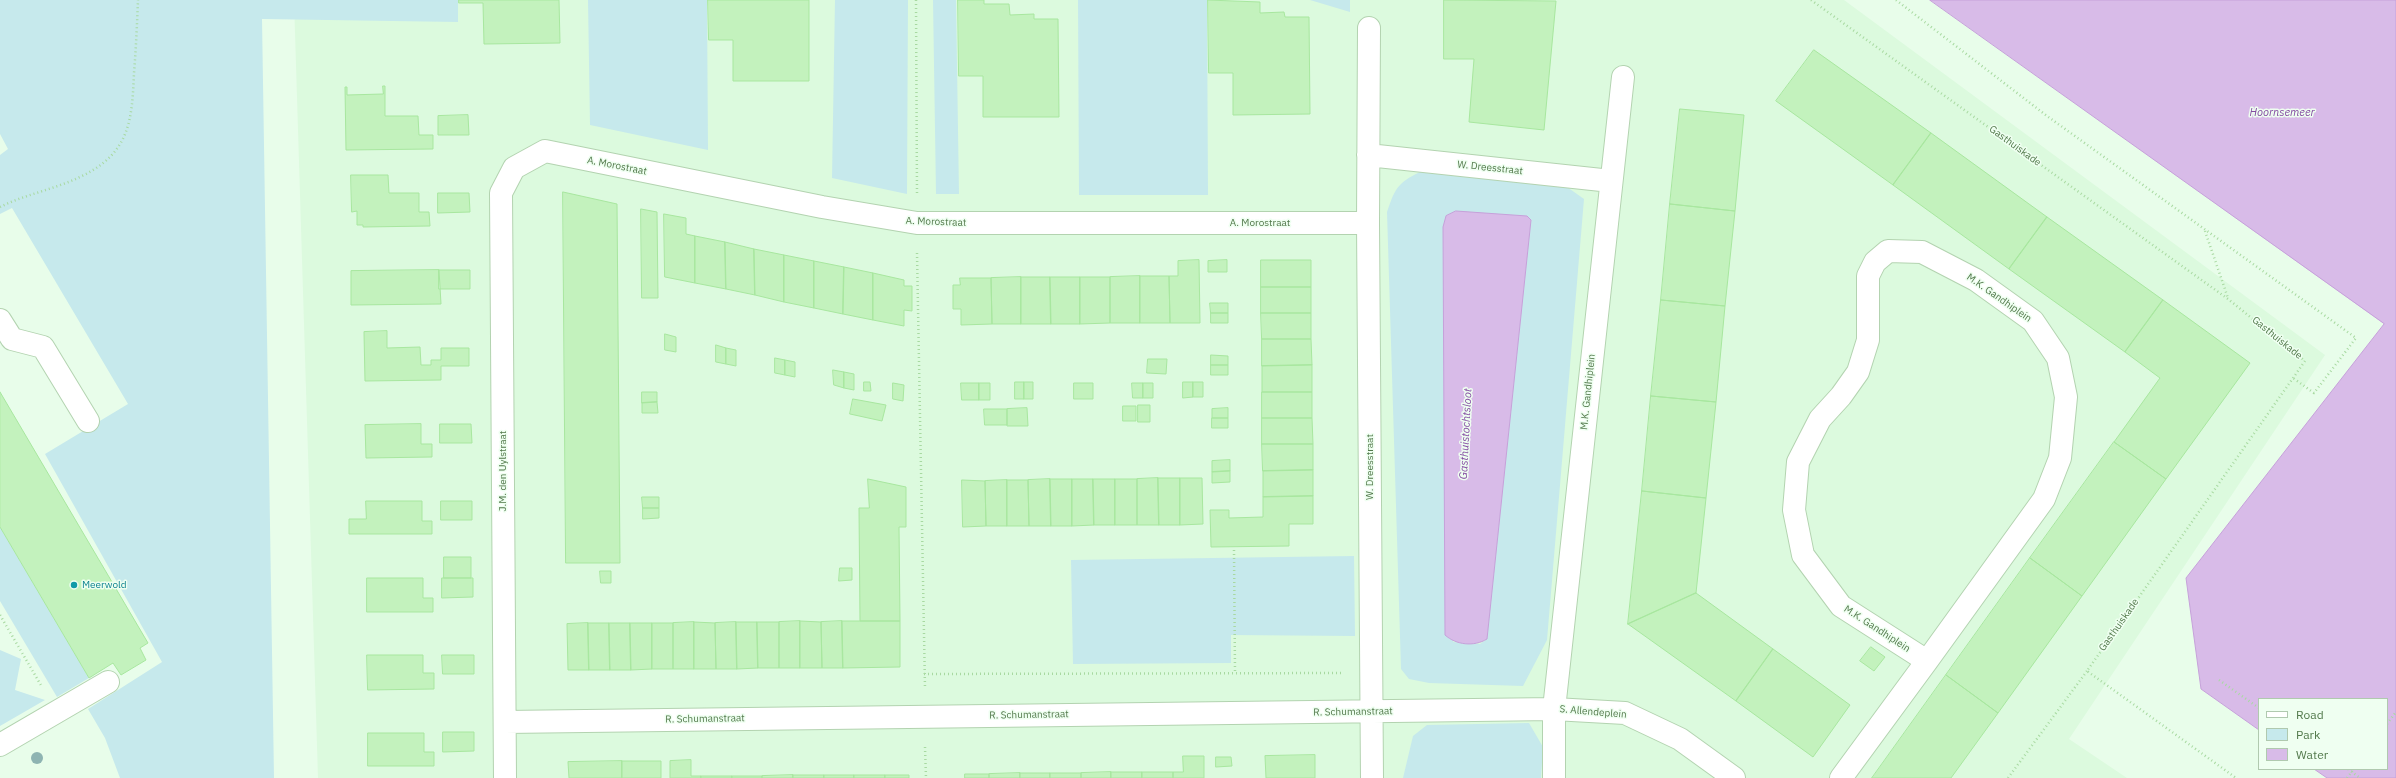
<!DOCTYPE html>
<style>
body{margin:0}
#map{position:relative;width:2396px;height:778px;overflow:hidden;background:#e8fdea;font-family:"IBM Plex Sans",sans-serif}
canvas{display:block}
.legend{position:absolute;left:2258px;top:698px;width:130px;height:72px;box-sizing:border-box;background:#effff1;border:1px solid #b0c9af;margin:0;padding:5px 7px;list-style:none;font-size:12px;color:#52794b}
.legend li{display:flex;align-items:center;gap:8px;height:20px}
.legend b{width:20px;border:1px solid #b0c9af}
</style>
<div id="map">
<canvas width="2396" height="778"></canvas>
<ul class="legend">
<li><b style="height:5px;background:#fff"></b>Road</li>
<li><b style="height:11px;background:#c6e9ec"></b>Park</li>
<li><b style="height:11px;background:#d8bbe8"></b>Water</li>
</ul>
</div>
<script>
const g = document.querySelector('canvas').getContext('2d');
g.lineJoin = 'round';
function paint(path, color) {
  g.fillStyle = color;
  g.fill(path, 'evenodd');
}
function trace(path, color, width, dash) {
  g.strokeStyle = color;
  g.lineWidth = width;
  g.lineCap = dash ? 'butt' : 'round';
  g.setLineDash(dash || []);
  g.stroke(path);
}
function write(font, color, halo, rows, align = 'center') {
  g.font = font + ' "IBM Plex Sans",sans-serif';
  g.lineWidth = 3;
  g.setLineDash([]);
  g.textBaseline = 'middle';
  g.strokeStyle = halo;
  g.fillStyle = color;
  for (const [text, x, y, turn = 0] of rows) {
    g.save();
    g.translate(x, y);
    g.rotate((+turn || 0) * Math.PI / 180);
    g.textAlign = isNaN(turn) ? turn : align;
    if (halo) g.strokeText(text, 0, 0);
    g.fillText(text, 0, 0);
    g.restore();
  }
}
const residential = new Path2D(`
 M 294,0 L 1844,0 L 2325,355 L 2069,739 L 2127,778 L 318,778 Z`);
const green = new Path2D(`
 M 0,0 L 458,0 L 458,22 L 262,19 L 274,778 L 120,778 L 105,738 L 88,709 L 162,662 L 45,454 L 128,404 L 12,208 L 0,214 L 0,155 L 8,149 L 0,134 Z
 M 588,0 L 707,0 L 708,150 L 590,125 Z
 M 835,0 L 908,0 L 907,194 L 832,178 Z
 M 933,0 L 956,0 L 959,194 L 936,194 Z
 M 1078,0 L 1207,0 L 1208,195 L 1079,195 Z
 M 1310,0 L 1350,0 L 1350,12 Z
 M 1420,172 L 1567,187 L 1584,199 L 1547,640 L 1523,686 L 1429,683 L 1409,679 L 1401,669 L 1387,212 C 1395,189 1397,183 1420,172 ZM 1527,216 L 1531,220 L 1487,639 L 1480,644 L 1453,642 Z
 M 0,527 L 89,678 L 57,697 L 0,601 Z
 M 1354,556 L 1355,636 L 1231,635 L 1231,663 L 1073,664 L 1071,560 Z
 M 0,650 L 21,659 L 15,690 L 45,700 L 0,726 Z
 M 1529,723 L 1543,747 L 1541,778 L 1403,778 L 1413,736 L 1427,725 Z`);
const water = new Path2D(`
 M 1930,0 L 2396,0 L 2396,778 L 2327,778 L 2314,769 L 2387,769 L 2387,699 L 2259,699 L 2259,730 L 2201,689 L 2186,578 L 2384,324 Z
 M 1456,211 L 1527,216 L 1531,220 L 1487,639 C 1474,647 1456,645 1445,635 L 1443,227 L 1446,216 Z`);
const building = new Path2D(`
 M 459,0 L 559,0 L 560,43 L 484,44 L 483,3 L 459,3 Z
 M 708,0 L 809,0 L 809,81 L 733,81 L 733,40 L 709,40 Z
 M 958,0 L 984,0 L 984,4 L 1009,4 L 1010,15 L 1034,14 L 1034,19 L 1058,19 L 1059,117 L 983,117 L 983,76 L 959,76 Z
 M 1208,0 L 1260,2 L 1260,13 L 1284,12 L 1285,17 L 1309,17 L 1310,114 L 1233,115 L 1233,73 L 1209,73 Z
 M 1444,0 L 1556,1 L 1544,130 L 1469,122 L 1474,59 L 1444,59 Z
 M 1814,50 L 1931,133 L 1893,185 L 1776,101 Z
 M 383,86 L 385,86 L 385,116 L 418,116 L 419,135 L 433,135 L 433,149 L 346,150 L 345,87 L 347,87 L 347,95 L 383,94 Z
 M 1680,109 L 1744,115 L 1735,211 L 1670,204 Z
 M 468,115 L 469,135 L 438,135 L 438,116 Z
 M 1931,133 L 2047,217 L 2009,269 L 1893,185 Z
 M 351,175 L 388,175 L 389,193 L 419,193 L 419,212 L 429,212 L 430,226 L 363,227 L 363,225 L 357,225 L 357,211 L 352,212 Z
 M 563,192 L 617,204 L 620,563 L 566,563 Z
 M 438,193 L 469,193 L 470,212 L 438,213 Z
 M 1670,204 L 1735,211 L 1725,306 L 1661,300 Z
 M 641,209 L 657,212 L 658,298 L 642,298 Z
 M 664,214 L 686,218 L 686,234 L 695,236 L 695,283 L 665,277 Z
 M 2047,217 L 2163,300 L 2125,352 L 2009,269 Z
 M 695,236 L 725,242 L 726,289 L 695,283 Z
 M 725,242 L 754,249 L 755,295 L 726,289 Z
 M 754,249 L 784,255 L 784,302 L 755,295 Z
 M 784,255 L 814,261 L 814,308 L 784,302 Z
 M 1199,260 L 1200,323 L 1170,323 L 1169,276 L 1178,276 L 1178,261 Z
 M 1227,260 L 1227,272 L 1208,272 L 1208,261 Z
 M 1261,260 L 1311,260 L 1311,287 L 1261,287 Z
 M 814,261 L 844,267 L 843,314 L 814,308 Z
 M 844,267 L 873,273 L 873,320 L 843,314 Z
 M 439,270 L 470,270 L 470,289 L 439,289 Z
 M 439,270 L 441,304 L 351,305 L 351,271 Z
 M 873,273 L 904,280 L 904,286 L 912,286 L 912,311 L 904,310 L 904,326 L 873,320 Z
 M 1140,276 L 1169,276 L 1170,323 L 1140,323 Z
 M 1140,276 L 1140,323 L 1110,323 L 1110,277 Z
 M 1021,277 L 1021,324 L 992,324 L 991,278 Z
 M 1021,277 L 1050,277 L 1051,324 L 1021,324 Z
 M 1050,277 L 1080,277 L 1080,324 L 1051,324 Z
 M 1080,277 L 1110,277 L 1110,323 L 1080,324 Z
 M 960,278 L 991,278 L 992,324 L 961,325 L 961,309 L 953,309 L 953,285 L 960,285 Z
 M 1261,287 L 1311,287 L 1311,313 L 1261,313 Z
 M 1661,300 L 1725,306 L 1716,402 L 1651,396 Z
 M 2163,300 L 2250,363 L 2166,479 L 2114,442 L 2160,378 L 2125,352 Z
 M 1210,303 L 1228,303 L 1228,313 L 1211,313 Z
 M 1211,313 L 1228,313 L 1228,323 L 1211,323 Z
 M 1261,313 L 1311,313 L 1311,339 L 1262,339 Z
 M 387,331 L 387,348 L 420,347 L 421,365 L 431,365 L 431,360 L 441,360 L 441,348 L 469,348 L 469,366 L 441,366 L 441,380 L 365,381 L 364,332 Z
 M 665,334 L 676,337 L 676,352 L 665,350 Z
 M 1262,339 L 1311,339 L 1312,365 L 1262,366 Z
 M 716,345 L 726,348 L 726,364 L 716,362 Z
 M 726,348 L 736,350 L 736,366 L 726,364 Z
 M 1211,355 L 1228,356 L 1228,365 L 1211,365 Z
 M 775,358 L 785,360 L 785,375 L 775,373 Z
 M 1148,359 L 1167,359 L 1166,374 L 1147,373 Z
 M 785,360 L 795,362 L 795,377 L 785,375 Z
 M 1211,365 L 1228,365 L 1228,375 L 1211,375 Z
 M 1312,365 L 1312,392 L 1262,392 L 1262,366 Z
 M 833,370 L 844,372 L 844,388 L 834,385 Z
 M 844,372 L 854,374 L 854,390 L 844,388 Z
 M 864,382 L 870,382 L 871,391 L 864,391 Z
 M 1015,382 L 1024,382 L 1024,399 L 1015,399 Z
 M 1024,382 L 1033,382 L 1033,399 L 1024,399 Z
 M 1183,382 L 1193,382 L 1193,397 L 1183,398 Z
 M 1193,382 L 1203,382 L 1203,397 L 1193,397 Z
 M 893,383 L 904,385 L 903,401 L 893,399 Z
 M 961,383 L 979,383 L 979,400 L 962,400 Z
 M 979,383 L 990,383 L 990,400 L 979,400 Z
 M 1074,383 L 1093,383 L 1093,399 L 1074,399 Z
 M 1132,383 L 1143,383 L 1143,398 L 1133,398 Z
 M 1143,383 L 1153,383 L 1153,398 L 1143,398 Z
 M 0,392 L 148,643 L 140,648 L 146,660 L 121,675 L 113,663 L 89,678 L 0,527 Z
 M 642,392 L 657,392 L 657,402 L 642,403 Z
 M 1262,392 L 1312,392 L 1312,418 L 1262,418 Z
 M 1651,396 L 1716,402 L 1706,498 L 1642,491 Z
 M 853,399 L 886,405 L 882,421 L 850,414 Z
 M 657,402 L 658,413 L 642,413 L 642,403 Z
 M 1138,405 L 1150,405 L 1150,422 L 1138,422 Z
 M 1123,406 L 1136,406 L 1136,421 L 1123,421 Z
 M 1027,408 L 1028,426 L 1007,426 L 1007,409 Z
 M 1228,408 L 1228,418 L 1212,418 L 1212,409 Z
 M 984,409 L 1007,409 L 1007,425 L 985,425 Z
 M 1212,418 L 1228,418 L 1228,428 L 1212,428 Z
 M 1262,418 L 1312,418 L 1313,444 L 1262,444 Z
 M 421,424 L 421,444 L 432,444 L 432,457 L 366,458 L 365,425 Z
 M 440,424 L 471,424 L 472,443 L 440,443 Z
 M 2114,442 L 2166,479 L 2082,596 L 2030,558 Z
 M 1262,444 L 1313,444 L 1313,470 L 1263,471 Z
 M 1230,460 L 1230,471 L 1212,472 L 1212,461 Z
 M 1313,470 L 1313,496 L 1263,497 L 1263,471 Z
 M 1230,471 L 1230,482 L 1212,483 L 1212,472 Z
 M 1158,478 L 1159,525 L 1137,525 L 1137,479 Z
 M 1158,478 L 1180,478 L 1180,525 L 1159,525 Z
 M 1180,478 L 1202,478 L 1203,524 L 1180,525 Z
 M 868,479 L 906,487 L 906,527 L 899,527 L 900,621 L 860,621 L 859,508 L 869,508 Z
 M 1050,479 L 1051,526 L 1029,526 L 1028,480 Z
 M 1050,479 L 1072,479 L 1072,526 L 1051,526 Z
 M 1072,479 L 1093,479 L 1094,525 L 1072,526 Z
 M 1093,479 L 1115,479 L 1115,525 L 1094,525 Z
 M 1115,479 L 1137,479 L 1137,525 L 1115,525 Z
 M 962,480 L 985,481 L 986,526 L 963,527 Z
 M 1007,480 L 1028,480 L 1029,526 L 1007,526 Z
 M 1007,480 L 1007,526 L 986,526 L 985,481 Z
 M 1642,491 L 1706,498 L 1696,593 L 1628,624 Z
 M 1313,496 L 1313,524 L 1289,524 L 1289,546 L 1211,547 L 1210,510 L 1229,510 L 1229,518 L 1263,517 L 1263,497 Z
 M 642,497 L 659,497 L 659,508 L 643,508 Z
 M 366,501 L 422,501 L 422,521 L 432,521 L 432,534 L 349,534 L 349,519 L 366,519 Z
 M 441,501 L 472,501 L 472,520 L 441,520 Z
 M 643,508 L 659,508 L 659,518 L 643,519 Z
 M 444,557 L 471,557 L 471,578 L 444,578 Z
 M 2030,558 L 2082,596 L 1998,713 L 1946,675 Z
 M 840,568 L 852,568 L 852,580 L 839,581 Z
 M 600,571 L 611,571 L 611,583 L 601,583 Z
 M 367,578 L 423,578 L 423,598 L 433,598 L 433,612 L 367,612 Z
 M 442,578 L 473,578 L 473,597 L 442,598 Z
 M 1696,593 L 1773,649 L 1736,701 L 1628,624 Z
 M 800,621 L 821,622 L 822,668 L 800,668 Z
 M 800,621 L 800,668 L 779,668 L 779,622 Z
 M 842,621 L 843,668 L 822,668 L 821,622 Z
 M 842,621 L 900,621 L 900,667 L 843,668 Z
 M 694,622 L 715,623 L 716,669 L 694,669 Z
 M 694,622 L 694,669 L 673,669 L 673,623 Z
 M 736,622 L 737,669 L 716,669 L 715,623 Z
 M 736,622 L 757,622 L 758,668 L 737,669 Z
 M 757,622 L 779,622 L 779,668 L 758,668 Z
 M 588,623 L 609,623 L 610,670 L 589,670 Z
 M 588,623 L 589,670 L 568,670 L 567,624 Z
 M 609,623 L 630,623 L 631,670 L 610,670 Z
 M 630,623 L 652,623 L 652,669 L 631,670 Z
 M 652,623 L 673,623 L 673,669 L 652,669 Z
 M 1871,647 L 1885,657 L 1874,671 L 1860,661 Z
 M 1773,649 L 1850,705 L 1813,757 L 1736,701 Z
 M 367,655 L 423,655 L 423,673 L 434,673 L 434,689 L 368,690 Z
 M 442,655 L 474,655 L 474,674 L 443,674 Z
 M 1946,675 L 1998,713 L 1951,778 L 1872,778 Z
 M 443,732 L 474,732 L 474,751 L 443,752 Z
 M 368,733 L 424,733 L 424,752 L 434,752 L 434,766 L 368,766 Z
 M 1315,755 L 1315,778 L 1266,778 L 1265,756 Z
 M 1183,756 L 1204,756 L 1204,778 L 1173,778 L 1173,772 L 1183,772 Z
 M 1216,757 L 1231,757 L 1232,766 L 1216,767 Z
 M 691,760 L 691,776 L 701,776 L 701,778 L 670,778 L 670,761 Z
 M 622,761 L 661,761 L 661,778 L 622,778 Z
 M 622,761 L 622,778 L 569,778 L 568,762 Z
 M 1111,772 L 1142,772 L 1142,778 L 1111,778 Z
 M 1111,772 L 1111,778 L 1081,778 L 1081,773 Z
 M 1142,772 L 1173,772 L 1173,778 L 1142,778 Z
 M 1020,773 L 1020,778 L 989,778 L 989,774 Z
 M 1020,773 L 1050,773 L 1050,778 L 1020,778 Z
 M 1050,773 L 1081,773 L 1081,778 L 1050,778 Z
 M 965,774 L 989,774 L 989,778 L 965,778 Z
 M 793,775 L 793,778 L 762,778 L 762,776 Z
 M 793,775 L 824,775 L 824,778 L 793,778 Z
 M 824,775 L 854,775 L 854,778 L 824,778 Z
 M 854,775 L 885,775 L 885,778 L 854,778 Z
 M 885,775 L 909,775 L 909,778 L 885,778 Z
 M 701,776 L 732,776 L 732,778 L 701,778 Z
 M 732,776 L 762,776 L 762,778 L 732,778 Z`);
const path = new Path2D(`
 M 916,0 L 917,194
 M 1811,0 L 2228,299 L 2305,361 L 2087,671 L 2236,778
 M 1896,0 L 2047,116 L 2356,338 L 2314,393 L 2293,378
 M 0,207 C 26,194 56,189 82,176 C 130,153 132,120 134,73 C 136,49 137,24 138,0
 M 2205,231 L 2228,298
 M 917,253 L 925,688
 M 1234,550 L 1235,673
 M 0,615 L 42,687
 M 924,674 L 1343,673
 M 2219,680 L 2259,708
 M 2387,724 L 2396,712
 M 925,747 L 926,778
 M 2348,769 L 2360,778
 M 2008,778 L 2087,671
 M 2347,778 L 2354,769`);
const minor = new Path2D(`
 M 1369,28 L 1368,223 L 1372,778
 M 1368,155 L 1611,181
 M 0,320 L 12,339 L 43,347 L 88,421
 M 505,722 L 1554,709 L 1625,713 L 1680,739 L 1734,778
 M 0,745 L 108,682
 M 505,778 L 501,193 L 514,168 L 545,151 L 822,207 L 917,223 L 1368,223
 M 1554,778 L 1554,709 L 1623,77
 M 1841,778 L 1927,661 L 2044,499 L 2060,458 L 2066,397 L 2058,358 L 2033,321 L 1976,280 L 1922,252 L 1888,251 L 1875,262 L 1868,276 L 1868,340 L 1858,372 L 1841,396 L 1820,419 L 1798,462 L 1794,510 L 1803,555 L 1841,606 L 1927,661`);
const trees = [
 [37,758]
];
const markers = [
 [74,585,4,"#0f9aa8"]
];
const streetNames = [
 ["Gasthuiskade",2015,146,36],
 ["A. Morostraat",617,166,11],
 ["W. Dreesstraat",1490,168,6],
 ["A. Morostraat",936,222,2],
 ["A. Morostraat",1260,223],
 ["M.K. Gandhiplein",1999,298,35],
 ["Gasthuiskade",2277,338,39],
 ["M.K. Gandhiplein",1588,392,-84],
 ["W. Dreesstraat",1370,467,-90],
 ["J.M. den Uylstraat",503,471,-90],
 ["Gasthuiskade",2119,625,-55],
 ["M.K. Gandhiplein",1877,629,33],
 ["R. Schumanstraat",1353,712,-1],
 ["S. Allendeplein",1593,712,5],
 ["R. Schumanstraat",1029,715,-1],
 ["R. Schumanstraat",705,719,-1]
];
const cultureNames = [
 ["Meerwold",82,585]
];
const waterNames = [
 ["Hoornsemeer",2282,113],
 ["Gasthuistochtsloot",1466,434,-87]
];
paint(residential, '#dcfade');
paint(green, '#c6e9ec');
paint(water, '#d8bbe8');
trace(water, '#c6a1da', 1);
paint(building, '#c3f2bd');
trace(building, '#a8e79f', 1);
trace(minor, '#b3d3b0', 24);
trace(path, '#a8d9a1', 2.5, [1, 3]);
trace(minor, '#fff', 22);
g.fillStyle = '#8eb4b2';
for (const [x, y] of trees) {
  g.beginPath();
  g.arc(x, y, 6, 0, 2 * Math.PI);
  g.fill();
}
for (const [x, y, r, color] of markers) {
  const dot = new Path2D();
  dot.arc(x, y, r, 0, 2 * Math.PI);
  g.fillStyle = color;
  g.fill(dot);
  trace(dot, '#effff1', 1.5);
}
write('10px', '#52794b', '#effff1', streetNames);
write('10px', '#0d838f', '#effff1', cultureNames, 'left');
write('italic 11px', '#844ca2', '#effff1', waterNames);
</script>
